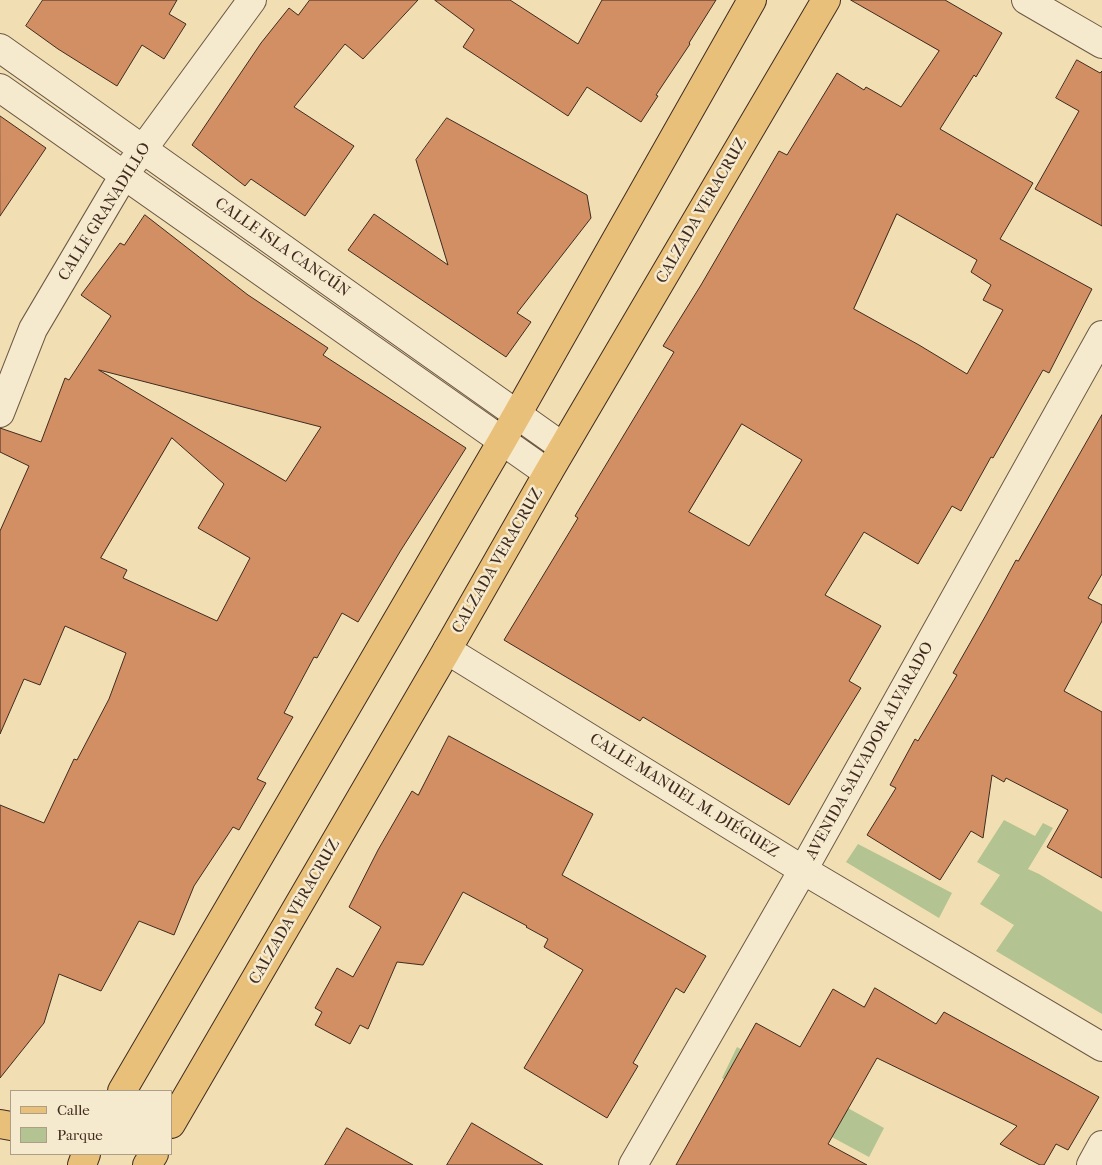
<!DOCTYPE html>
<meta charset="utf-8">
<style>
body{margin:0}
#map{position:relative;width:1102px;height:1165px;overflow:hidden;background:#f1dfb3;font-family:"IM FELL French Canon",serif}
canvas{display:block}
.legend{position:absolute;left:10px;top:1090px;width:162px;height:65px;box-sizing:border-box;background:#f6eace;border:1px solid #ad9e88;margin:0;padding:6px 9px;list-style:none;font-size:15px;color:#402b20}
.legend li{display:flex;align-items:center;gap:10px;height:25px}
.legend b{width:25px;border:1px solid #ad9e88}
</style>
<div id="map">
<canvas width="1102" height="1165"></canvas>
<ul class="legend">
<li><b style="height:6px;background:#e8c07a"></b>Calle</li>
<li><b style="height:14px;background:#b3c391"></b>Parque</li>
</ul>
</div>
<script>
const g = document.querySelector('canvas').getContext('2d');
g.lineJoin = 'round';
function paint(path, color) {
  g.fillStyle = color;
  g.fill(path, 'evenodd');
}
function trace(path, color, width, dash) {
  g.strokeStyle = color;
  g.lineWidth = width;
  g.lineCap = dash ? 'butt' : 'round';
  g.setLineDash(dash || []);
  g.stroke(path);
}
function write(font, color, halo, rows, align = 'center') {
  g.font = font + ' "IM FELL French Canon",serif';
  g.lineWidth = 5;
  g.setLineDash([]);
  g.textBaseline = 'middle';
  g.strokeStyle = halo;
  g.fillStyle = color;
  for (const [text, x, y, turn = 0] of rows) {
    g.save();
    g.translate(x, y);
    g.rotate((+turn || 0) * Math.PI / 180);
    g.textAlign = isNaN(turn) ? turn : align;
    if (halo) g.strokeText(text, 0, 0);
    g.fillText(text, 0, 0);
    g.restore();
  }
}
const green = new Path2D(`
 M 1004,820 L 1035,836 L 1043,823 L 1053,828 L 1028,869 L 1039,874 L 1102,912 L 1102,1014 L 996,951 L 1014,925 L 980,904 L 1000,875 L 977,862 Z
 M 858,844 L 952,893 L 939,918 L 846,862 Z
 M 737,1047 L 884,1128 L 869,1157 L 722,1078 Z`);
const building = new Path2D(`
 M 43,0 L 177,0 L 169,14 L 186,24 L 164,59 L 142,45 L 117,86 L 58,49 L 26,26 Z
 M 310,0 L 418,0 L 363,59 L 345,44 L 294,107 L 354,146 L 305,216 L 251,179 L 245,186 L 192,145 L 261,43 L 289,8 L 298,15 Z
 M 435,0 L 510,0 L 578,44 L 602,0 L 716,0 L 689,43 L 690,44 L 656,95 L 658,96 L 641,122 L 587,87 L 568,116 L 463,47 L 474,30 Z
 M 851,0 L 945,0 L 1002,33 L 976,77 L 974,75 L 940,129 L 1033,183 L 1000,239 L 1092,289 L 1049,373 L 1043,370 L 993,458 L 991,457 L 961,511 L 952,506 L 918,564 L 864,532 L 825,595 L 881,626 L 849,681 L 861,688 L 789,805 L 643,717 L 640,721 L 504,640 L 578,518 L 575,516 L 674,352 L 663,346 L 701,285 L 779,151 L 787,155 L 837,73 L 864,90 L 866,87 L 901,107 L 939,51 ZM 897,214 L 977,260 L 971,272 L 991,285 L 983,300 L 1003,310 L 967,374 L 919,345 L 854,309 ZM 742,424 L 802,460 L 749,546 L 689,512 Z
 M 1077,60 L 1100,73 L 1102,71 L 1102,226 L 1035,189 L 1079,111 L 1056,98 Z
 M 0,116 L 46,148 L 0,216 Z
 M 447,118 L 587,195 L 591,218 L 517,313 L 531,322 L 506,357 L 348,250 L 374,214 L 448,265 L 416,160 Z
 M 145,215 L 248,295 L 328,348 L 323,355 L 466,448 L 401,550 L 358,622 L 342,613 L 317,658 L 314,657 L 284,713 L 293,717 L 257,779 L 266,783 L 239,830 L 233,827 L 194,886 L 174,935 L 139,921 L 101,991 L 59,974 L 44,1023 L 0,1078 L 0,805 L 44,823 L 74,759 L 77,760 L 109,699 L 126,653 L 65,626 L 40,685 L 24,679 L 0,734 L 0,531 L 29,466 L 0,452 L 0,428 L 41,442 L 65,378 L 69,380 L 111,316 L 81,295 L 120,243 L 124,245 ZM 99,370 L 321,427 L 286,481 ZM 172,438 L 224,484 L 198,528 L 250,558 L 217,621 L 123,578 L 127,570 L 101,558 Z
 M 1102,415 L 1102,574 L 1088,598 L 1102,605 L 1102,621 L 1064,691 L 1102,712 L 1102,878 L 1047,847 L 1068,810 L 1006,778 L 1004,782 L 992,775 L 983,838 L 971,831 L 940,880 L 867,835 L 896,788 L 890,785 L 915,739 L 918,741 L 957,675 L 953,673 L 986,615 L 1016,560 L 1018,561 Z
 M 449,736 L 593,814 L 562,875 L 706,956 L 684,993 L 676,988 L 633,1063 L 638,1066 L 607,1118 L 524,1068 L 583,970 L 544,947 L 548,939 L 526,927 L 527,926 L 463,892 L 423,965 L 397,962 L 368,1029 L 360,1025 L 350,1044 L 315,1025 L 322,1012 L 315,1008 L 337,968 L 353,977 L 381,927 L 349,907 L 378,850 L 412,791 L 418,795 Z
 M 875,988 L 936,1024 L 944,1012 L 1099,1097 L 1068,1150 L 1056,1144 L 1044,1165 L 1040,1165 L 1000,1144 L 1017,1126 L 877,1058 L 828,1144 L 867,1165 L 676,1165 L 756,1023 L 800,1047 L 833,989 L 864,1007 Z
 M 472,1123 L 543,1165 L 447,1165 Z
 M 347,1128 L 413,1165 L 325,1165 Z`);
const minor = new Path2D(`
 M 1026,0 L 1102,44
 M 0,48 L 563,447
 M 0,88 L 548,473
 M 0,413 L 33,329 L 124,175 L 252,0
 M 447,650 L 803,870 L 1102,1047
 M 633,1165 L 803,870 L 1102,335
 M 1091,1165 L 1102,1145`);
const major = new Path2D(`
 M 122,1091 L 502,441 L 752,0
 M 0,1124 L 11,1126
 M 171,1124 L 447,650 L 548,473 L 826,0
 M 82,1165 L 86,1154
 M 147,1165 L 154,1154`);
const streetNames = [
 ["CALZADA VERACRUZ",702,211,-60],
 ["CALLE GRANADILLO",105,212,-58],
 ["CALLE ISLA CANCÚN",282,248,35],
 ["CALZADA VERACRUZ",498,561,-60],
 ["AVENIDA SALVADOR ALVARADO",870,751,-61],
 ["CALLE MANUEL M. DIÉGUEZ",684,796,32],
 ["CALZADA VERACRUZ",295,912,-60]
];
paint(green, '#b3c391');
paint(building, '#d28f64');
trace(building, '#402b20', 1);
trace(minor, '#6c5845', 30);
trace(major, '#402b20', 30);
trace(minor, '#f6eace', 28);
trace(major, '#e8c07a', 28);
write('16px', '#402b20', '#f6eace', streetNames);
</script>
